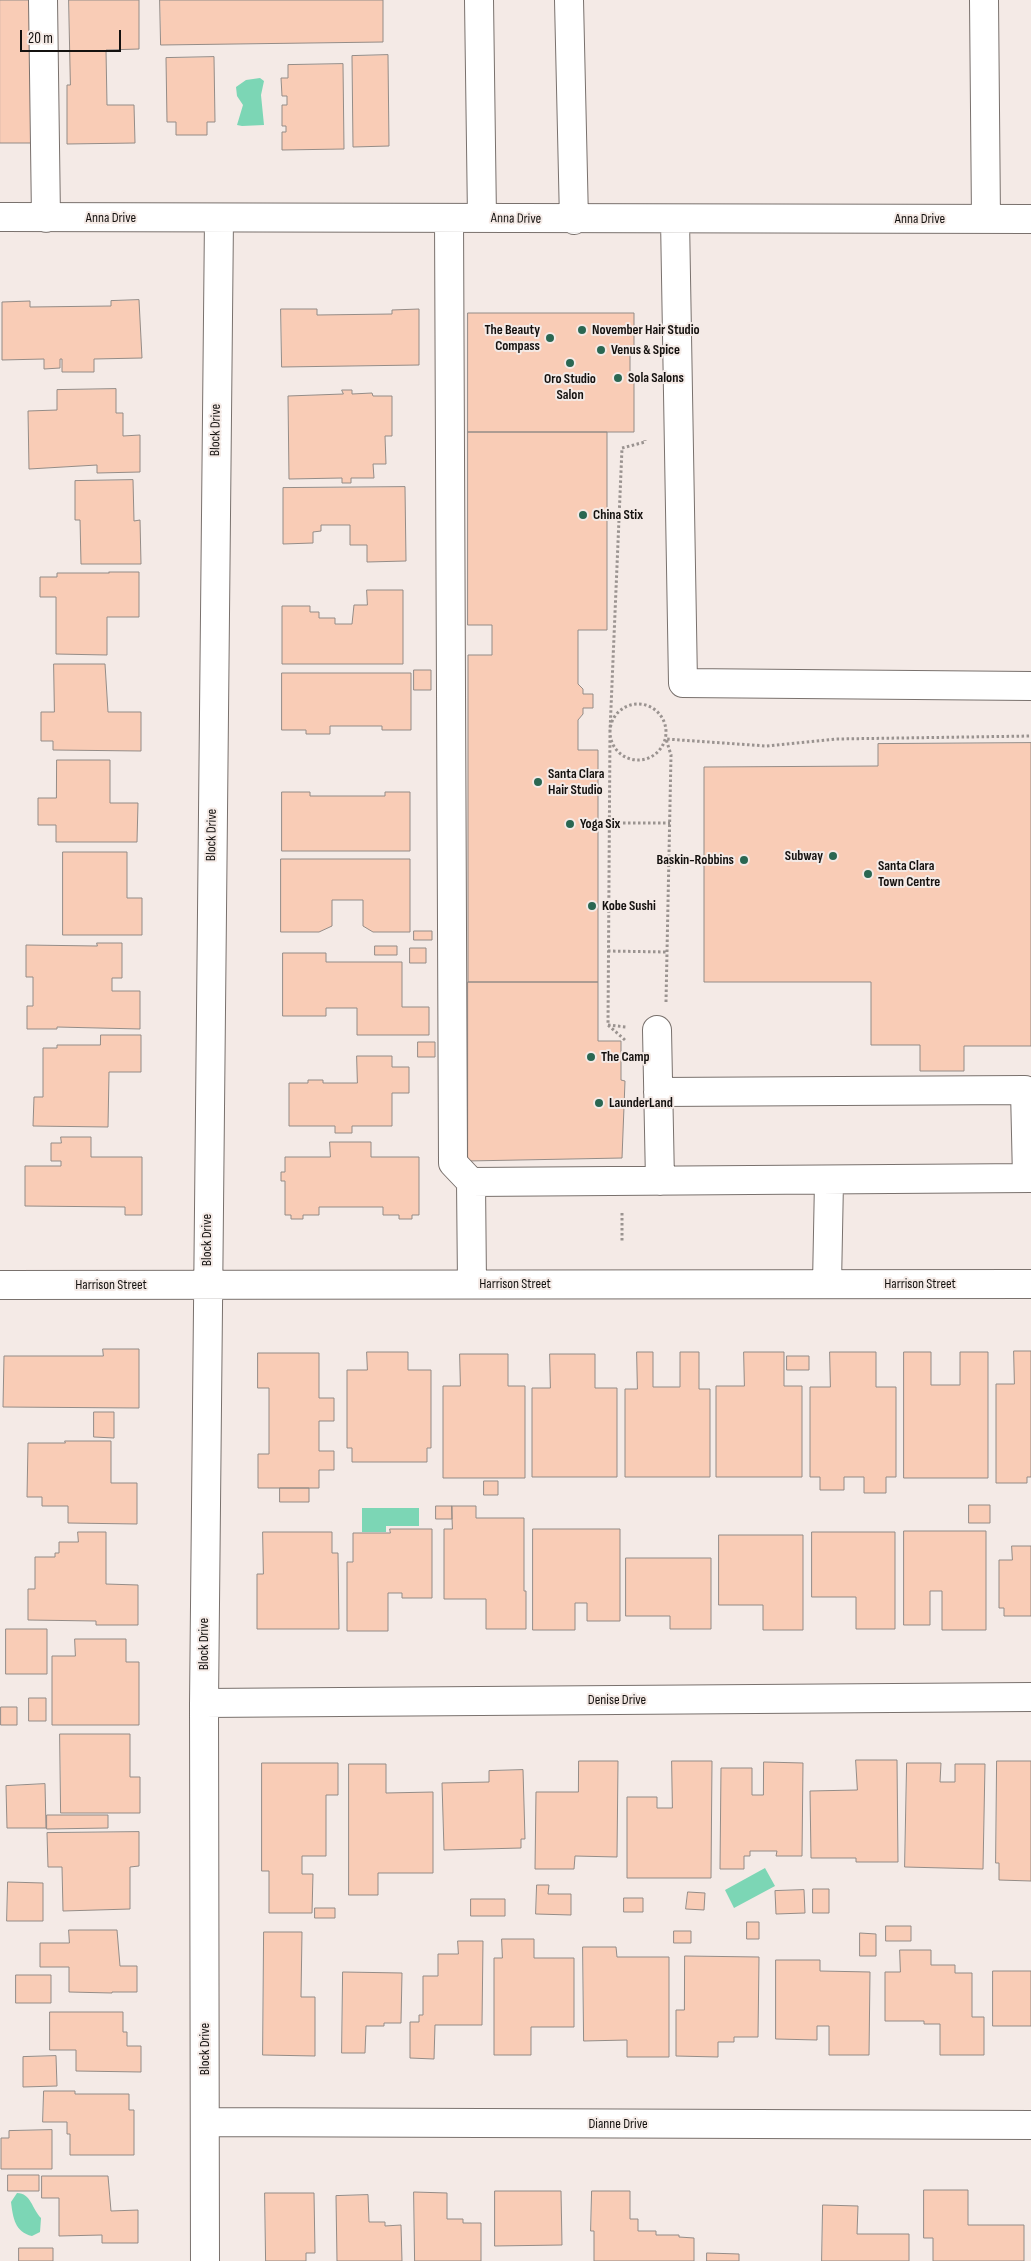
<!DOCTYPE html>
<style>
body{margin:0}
#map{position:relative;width:1031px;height:2261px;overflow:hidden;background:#f4eae6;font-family:"Sofia Sans Condensed",sans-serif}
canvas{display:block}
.scale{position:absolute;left:20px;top:30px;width:101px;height:22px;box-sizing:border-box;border:2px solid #14110f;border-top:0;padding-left:6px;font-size:15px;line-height:18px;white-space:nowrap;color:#14110f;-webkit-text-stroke:4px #f4eae6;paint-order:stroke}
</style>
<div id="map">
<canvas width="1031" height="2261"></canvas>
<div class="scale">20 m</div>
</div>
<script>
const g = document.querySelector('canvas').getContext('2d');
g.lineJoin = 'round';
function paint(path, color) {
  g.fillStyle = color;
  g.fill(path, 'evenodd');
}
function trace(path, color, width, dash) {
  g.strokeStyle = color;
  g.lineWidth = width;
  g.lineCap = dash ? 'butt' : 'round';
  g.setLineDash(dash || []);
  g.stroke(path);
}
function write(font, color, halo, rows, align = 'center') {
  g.font = font + ' "Sofia Sans Condensed",sans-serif';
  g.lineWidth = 4;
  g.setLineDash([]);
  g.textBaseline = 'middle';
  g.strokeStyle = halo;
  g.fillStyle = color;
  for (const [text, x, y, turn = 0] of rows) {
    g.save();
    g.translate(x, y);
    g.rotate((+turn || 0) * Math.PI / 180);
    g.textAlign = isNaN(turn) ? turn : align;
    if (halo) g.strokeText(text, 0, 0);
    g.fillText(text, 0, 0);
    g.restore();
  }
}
const water = new Path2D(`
 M 260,78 L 264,81 L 261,95 L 264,125 L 242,126 L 237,125 L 243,105 L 237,96 L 236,87 L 246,80 Z
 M 362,1508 L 419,1508 L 419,1526 L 386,1526 L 386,1532 L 362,1532 Z
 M 765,1868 L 775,1886 L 734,1908 L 725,1890 Z
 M 17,2193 C 31,2193 32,2209 41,2218 L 40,2232 L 32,2236 C 15,2232 13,2218 11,2202 Z`);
const building = new Path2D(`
 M 0,0 L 34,0 L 35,143 L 0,143 Z
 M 69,0 L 139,0 L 139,49 L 106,50 L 107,105 L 134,105 L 135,143 L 67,144 L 67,85 L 70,85 Z
 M 160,0 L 383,0 L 383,42 L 161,45 Z
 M 388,55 L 389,146 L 353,147 L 352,56 Z
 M 214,57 L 215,122 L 207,122 L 207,135 L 176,135 L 176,122 L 167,122 L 166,58 Z
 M 343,64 L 344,149 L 282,150 L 282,132 L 286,132 L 286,126 L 282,126 L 282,105 L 287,105 L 287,96 L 282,96 L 281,78 L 288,78 L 288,65 Z
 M 139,300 L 142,358 L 94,359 L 94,372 L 62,372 L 62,359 L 60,359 L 60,368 L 44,369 L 44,359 L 2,360 L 2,302 L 30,301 L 30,307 L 111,306 L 111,301 Z
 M 281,309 L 317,309 L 317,315 L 392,314 L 392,310 L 419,309 L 419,365 L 282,367 Z
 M 468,313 L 634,313 L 634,348 L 630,348 L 630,376 L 634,376 L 634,432 L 468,432 Z
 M 116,389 L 116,413 L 123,413 L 123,436 L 140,435 L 140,472 L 97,473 L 97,465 L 29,469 L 28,411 L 57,410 L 57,390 Z
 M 342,390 L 352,390 L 352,394 L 372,393 L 373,396 L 392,396 L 392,436 L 385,436 L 386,464 L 373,464 L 374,478 L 351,478 L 351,483 L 342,483 L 342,478 L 289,479 L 288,396 L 343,394 Z
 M 468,432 L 607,432 L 607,630 L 578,630 L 578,684 L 583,689 L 583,694 L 593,694 L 593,708 L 583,708 L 583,714 L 578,720 L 578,750 L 598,750 L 598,982 L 468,982 L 468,655 L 492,655 L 492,625 L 468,625 Z
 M 133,480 L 134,521 L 140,520 L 141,564 L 81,564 L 80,520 L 75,520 L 75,481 Z
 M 405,487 L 406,561 L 367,562 L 367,545 L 350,545 L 350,525 L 321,525 L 321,531 L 313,532 L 313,543 L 283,544 L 283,488 Z
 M 109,572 L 139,572 L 139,617 L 107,617 L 107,655 L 56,654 L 56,597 L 40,597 L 40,577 L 57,577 L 57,573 L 109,573 Z
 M 367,590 L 403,590 L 403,664 L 282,664 L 282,606 L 310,606 L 310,612 L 319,612 L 319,618 L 335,618 L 335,624 L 352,624 L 354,605 L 367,605 Z
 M 54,664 L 105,664 L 108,712 L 141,712 L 141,751 L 53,750 L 53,741 L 41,741 L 41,712 L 54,712 Z
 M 414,670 L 431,670 L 431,690 L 414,690 Z
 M 282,673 L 411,673 L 411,730 L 382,730 L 382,726 L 330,726 L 330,734 L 306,734 L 306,730 L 282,730 Z
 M 1031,743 L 1031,1046 L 964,1046 L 964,1071 L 920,1071 L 920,1045 L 871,1045 L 871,982 L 704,982 L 704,767 L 878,766 L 878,744 Z
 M 57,760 L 110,760 L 110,803 L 138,803 L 137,842 L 56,842 L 56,825 L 38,825 L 38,798 L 56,798 Z
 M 282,792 L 310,792 L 310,796 L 385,796 L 385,792 L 410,792 L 410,851 L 282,851 Z
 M 63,852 L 127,852 L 127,898 L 142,898 L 142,935 L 63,935 Z
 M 281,859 L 410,859 L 410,932 L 373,932 L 363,926 L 363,900 L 332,900 L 332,926 L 319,932 L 281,932 Z
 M 414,931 L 432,931 L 432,940 L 414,940 Z
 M 97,943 L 122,943 L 122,978 L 112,978 L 112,991 L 140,991 L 140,1029 L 57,1027 L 57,1029 L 27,1029 L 27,1006 L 33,1006 L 33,977 L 26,977 L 26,945 L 97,946 Z
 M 375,946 L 397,946 L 397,955 L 375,955 Z
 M 410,948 L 426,948 L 426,963 L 410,963 Z
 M 283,953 L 326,953 L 326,962 L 402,962 L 402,1007 L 429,1007 L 429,1035 L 357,1035 L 357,1008 L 326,1008 L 326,1016 L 283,1016 Z
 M 468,982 L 598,982 L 598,1041 L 621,1041 L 621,1080 L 625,1081 L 622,1158 L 468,1161 Z
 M 101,1035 L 141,1035 L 141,1072 L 109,1072 L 108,1127 L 33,1126 L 34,1097 L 43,1097 L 43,1048 L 57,1048 L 57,1045 L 100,1045 Z
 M 418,1042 L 435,1042 L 435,1057 L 418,1057 Z
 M 357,1056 L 392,1056 L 392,1067 L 409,1067 L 409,1093 L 392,1093 L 392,1126 L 352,1126 L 352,1133 L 335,1133 L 335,1126 L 289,1126 L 289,1083 L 308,1083 L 308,1080 L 323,1080 L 323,1083 L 357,1083 Z
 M 61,1137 L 91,1137 L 91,1157 L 142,1157 L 142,1215 L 125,1215 L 125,1207 L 25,1206 L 25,1166 L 61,1166 L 61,1161 L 51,1161 L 51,1143 L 61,1143 Z
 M 330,1142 L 371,1142 L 371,1157 L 419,1157 L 419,1215 L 412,1215 L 412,1219 L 399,1219 L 399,1215 L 383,1215 L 383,1207 L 319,1207 L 319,1215 L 303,1215 L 303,1219 L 291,1219 L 291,1215 L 285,1215 L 285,1181 L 281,1181 L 281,1172 L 285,1172 L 285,1157 L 330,1157 Z
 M 103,1349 L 139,1349 L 139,1408 L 3,1407 L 4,1356 L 103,1356 Z
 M 1014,1351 L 1031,1351 L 1031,1477 L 1027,1477 L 1027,1483 L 996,1483 L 996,1384 L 1014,1384 Z
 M 367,1352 L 408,1352 L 408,1370 L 431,1370 L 431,1448 L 427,1448 L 427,1462 L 352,1462 L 352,1448 L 347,1448 L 347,1370 L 367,1370 Z
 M 637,1352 L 653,1352 L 653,1387 L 680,1387 L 680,1352 L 699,1352 L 699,1389 L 710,1389 L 710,1477 L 625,1477 L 625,1389 L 637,1389 Z
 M 744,1352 L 784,1352 L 784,1386 L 802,1386 L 802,1477 L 716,1477 L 716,1386 L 744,1386 Z
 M 830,1352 L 876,1352 L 876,1387 L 896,1387 L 896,1477 L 886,1477 L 886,1493 L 864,1493 L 864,1477 L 844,1477 L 844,1490 L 820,1490 L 820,1477 L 810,1477 L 810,1387 L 830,1387 Z
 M 904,1352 L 931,1352 L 931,1385 L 960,1385 L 960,1352 L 988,1352 L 988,1478 L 904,1478 Z
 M 258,1353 L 319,1353 L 319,1398 L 334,1398 L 334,1421 L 319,1421 L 319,1451 L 334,1451 L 334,1470 L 319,1470 L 319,1488 L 258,1488 L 258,1454 L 269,1454 L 269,1388 L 258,1388 Z
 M 460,1354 L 508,1354 L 508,1386 L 525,1386 L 525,1478 L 443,1478 L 443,1386 L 460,1386 Z
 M 550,1354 L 595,1354 L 595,1388 L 617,1388 L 617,1477 L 532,1477 L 532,1388 L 550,1388 Z
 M 787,1356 L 809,1356 L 809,1370 L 787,1370 Z
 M 94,1412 L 114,1412 L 114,1438 L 94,1437 Z
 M 65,1441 L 111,1441 L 111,1483 L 137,1483 L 137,1524 L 68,1523 L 68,1506 L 42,1506 L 42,1497 L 27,1497 L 28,1443 L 65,1443 Z
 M 484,1481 L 498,1481 L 498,1495 L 484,1495 Z
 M 280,1488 L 309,1488 L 309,1502 L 280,1502 Z
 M 969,1505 L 990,1505 L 990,1523 L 969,1523 Z
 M 436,1506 L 452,1506 L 452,1519 L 436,1519 Z
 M 452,1506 L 476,1506 L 476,1518 L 524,1518 L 524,1591 L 526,1591 L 526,1629 L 486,1629 L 486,1599 L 444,1599 L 444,1529 L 452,1529 Z
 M 390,1529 L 432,1529 L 432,1598 L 402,1598 L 402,1593 L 388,1593 L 388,1631 L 347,1631 L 347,1562 L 353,1562 L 353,1533 L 390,1533 Z
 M 533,1529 L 620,1529 L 620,1621 L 587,1621 L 587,1603 L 575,1603 L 575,1630 L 533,1630 Z
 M 904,1531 L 986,1531 L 986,1630 L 942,1630 L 942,1591 L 930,1591 L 930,1625 L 904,1625 Z
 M 78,1532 L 106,1532 L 106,1584 L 138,1585 L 138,1625 L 96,1625 L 96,1621 L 28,1620 L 28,1589 L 35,1589 L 35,1557 L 55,1557 L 55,1553 L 59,1553 L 59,1542 L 78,1542 Z
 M 263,1532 L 332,1532 L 332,1553 L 338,1553 L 339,1629 L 257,1629 L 257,1574 L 263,1574 Z
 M 812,1532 L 895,1532 L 895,1629 L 856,1629 L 856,1597 L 812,1597 Z
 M 719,1535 L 803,1535 L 803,1630 L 763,1630 L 763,1605 L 719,1605 Z
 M 1012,1546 L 1031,1546 L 1031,1616 L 1004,1616 L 1004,1608 L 999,1608 L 999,1560 L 1012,1560 Z
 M 626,1558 L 711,1558 L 711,1629 L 670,1629 L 670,1616 L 626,1616 Z
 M 6,1629 L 47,1629 L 47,1674 L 6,1674 Z
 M 75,1639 L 126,1639 L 126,1662 L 139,1662 L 139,1725 L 52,1725 L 52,1656 L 75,1656 Z
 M 29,1698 L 46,1698 L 46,1721 L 29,1721 Z
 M 1,1707 L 17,1707 L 17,1725 L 1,1725 Z
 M 60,1734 L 130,1734 L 130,1777 L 140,1777 L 140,1813 L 61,1813 Z
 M 856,1760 L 897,1760 L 898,1862 L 856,1862 L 856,1858 L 811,1858 L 810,1791 L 857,1790 Z
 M 579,1761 L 618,1761 L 617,1857 L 575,1856 L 574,1869 L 535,1869 L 536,1792 L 578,1792 Z
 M 672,1761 L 712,1761 L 711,1878 L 627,1878 L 627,1797 L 657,1797 L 657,1808 L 672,1808 Z
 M 997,1761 L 1031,1761 L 1031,1881 L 999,1880 L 999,1863 L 996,1863 Z
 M 764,1762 L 803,1763 L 802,1856 L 776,1856 L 777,1851 L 750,1851 L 750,1856 L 744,1856 L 744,1869 L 720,1869 L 721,1768 L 752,1768 L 752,1795 L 763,1795 Z
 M 262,1763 L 338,1763 L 338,1795 L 326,1795 L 326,1856 L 302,1856 L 302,1874 L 313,1874 L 312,1913 L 269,1913 L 269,1871 L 262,1871 Z
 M 907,1763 L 941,1763 L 940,1782 L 955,1782 L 955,1764 L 985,1764 L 983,1869 L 905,1867 Z
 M 349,1764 L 386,1764 L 386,1793 L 433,1792 L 433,1873 L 378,1873 L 378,1895 L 349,1895 Z
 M 523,1770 L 525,1839 L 521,1839 L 521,1848 L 444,1850 L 442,1783 L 489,1782 L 489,1771 Z
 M 45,1784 L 46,1828 L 7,1828 L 6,1786 Z
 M 47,1815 L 108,1815 L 108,1828 L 47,1829 Z
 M 139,1832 L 139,1866 L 130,1867 L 130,1909 L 63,1911 L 62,1867 L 48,1867 L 47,1833 Z
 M 8,1882 L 43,1883 L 43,1921 L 7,1921 Z
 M 537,1885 L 549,1885 L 548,1894 L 571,1894 L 571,1915 L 536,1914 Z
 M 813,1889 L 829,1889 L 829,1913 L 813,1913 Z
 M 804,1890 L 805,1913 L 776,1914 L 775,1891 Z
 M 688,1892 L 705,1893 L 704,1910 L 686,1909 Z
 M 624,1898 L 643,1898 L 643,1912 L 624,1912 Z
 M 471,1899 L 505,1899 L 505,1916 L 471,1916 Z
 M 315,1908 L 335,1908 L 335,1918 L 315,1918 Z
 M 747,1922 L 759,1922 L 759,1939 L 747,1939 Z
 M 886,1926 L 911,1926 L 911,1941 L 886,1941 Z
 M 69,1930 L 117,1930 L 120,1966 L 137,1966 L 137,1992 L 112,1992 L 112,1993 L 69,1992 L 69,1967 L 40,1967 L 40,1943 L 69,1943 Z
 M 674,1931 L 691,1931 L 691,1943 L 674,1943 Z
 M 264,1932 L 302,1932 L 301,1997 L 315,1997 L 315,2056 L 263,2055 Z
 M 860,1933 L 876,1934 L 876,1956 L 860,1956 Z
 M 502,1939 L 534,1939 L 534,1958 L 574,1958 L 574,2027 L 531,2027 L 531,2055 L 494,2055 L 494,1958 L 502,1958 Z
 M 458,1941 L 483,1941 L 482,2025 L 435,2025 L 434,2059 L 410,2058 L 410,2022 L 419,2022 L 419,2015 L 423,2015 L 423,1976 L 438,1976 L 438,1954 L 458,1954 Z
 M 583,1947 L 616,1947 L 617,1957 L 669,1957 L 669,2057 L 627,2057 L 627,2040 L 584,2041 Z
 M 900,1950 L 931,1950 L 931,1965 L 955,1965 L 955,1973 L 972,1973 L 972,2017 L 984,2017 L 984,2055 L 940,2055 L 940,2024 L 924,2024 L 924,2021 L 885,2021 L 885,1972 L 900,1972 Z
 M 685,1956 L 759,1957 L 758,2037 L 734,2037 L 734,2042 L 718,2042 L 718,2057 L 676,2056 L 676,2010 L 684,2010 Z
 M 776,1960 L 820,1960 L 820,1971 L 870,1972 L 869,2055 L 829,2055 L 829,2026 L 817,2026 L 817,2040 L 776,2039 Z
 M 993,1971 L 1031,1971 L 1031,2026 L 993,2026 Z
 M 343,1972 L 402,1973 L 401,2023 L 384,2023 L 384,2026 L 366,2026 L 365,2053 L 342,2053 Z
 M 16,1975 L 51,1975 L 51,2003 L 16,2003 Z
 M 50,2012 L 123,2012 L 123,2032 L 127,2032 L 127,2046 L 141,2046 L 141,2072 L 76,2071 L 76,2050 L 50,2050 Z
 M 56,2056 L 57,2086 L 23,2087 L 23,2057 Z
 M 44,2091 L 75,2091 L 75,2094 L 129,2094 L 129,2110 L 134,2110 L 134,2155 L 70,2155 L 70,2134 L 67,2134 L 67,2122 L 43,2122 Z
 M 52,2130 L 52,2169 L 1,2169 L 1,2138 L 9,2138 L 9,2131 Z
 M 8,2175 L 39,2175 L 39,2191 L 8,2191 Z
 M 42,2176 L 108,2176 L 111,2211 L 138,2210 L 138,2243 L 102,2243 L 102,2235 L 59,2236 L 59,2198 L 42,2198 Z
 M 924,2190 L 968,2190 L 968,2225 L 1024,2225 L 1024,2261 L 933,2261 L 933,2238 L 924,2238 Z
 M 495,2191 L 561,2191 L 562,2245 L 495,2246 Z
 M 592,2191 L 630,2191 L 630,2219 L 638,2219 L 638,2231 L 656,2231 L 656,2235 L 679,2235 L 679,2237 L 694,2238 L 694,2261 L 594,2261 L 594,2231 L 591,2231 Z
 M 414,2192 L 447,2193 L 447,2219 L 463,2219 L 463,2223 L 481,2223 L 481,2261 L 415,2261 Z
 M 265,2193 L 314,2193 L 315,2253 L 306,2253 L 306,2261 L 266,2261 Z
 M 368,2195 L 369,2222 L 385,2222 L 385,2226 L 401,2225 L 402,2261 L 337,2261 L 336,2196 Z
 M 823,2205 L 858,2206 L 857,2234 L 909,2234 L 909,2261 L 822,2261 Z
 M 19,2248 L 53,2248 L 53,2261 L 19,2261 Z
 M 707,2253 L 739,2254 L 739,2261 L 707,2261 Z`);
const path = new Path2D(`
 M610 732a28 28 0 1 1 56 0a28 28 0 1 1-56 0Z
 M 608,823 L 670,823
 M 608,951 L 667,952
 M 666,1002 L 671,755 L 666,739 L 766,746 L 836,739 L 1031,736
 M 608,1025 L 626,1027
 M 625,1040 L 608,1025 L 610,731 L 622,448 L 645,442 L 645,440
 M 622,1213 L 622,1242`);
const minor = new Path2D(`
 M 43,0 L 46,218
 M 479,0 L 482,218
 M 569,0 L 574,220
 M 984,0 L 986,219
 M 0,217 L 1031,219
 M 449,218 L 453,1163 L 471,1182 L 472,1284
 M 675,219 L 683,683 L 1031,686
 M 657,1030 L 660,1181
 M 658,1092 L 1025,1090 L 1027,1178
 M 471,1182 L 1031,1178
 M 827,1284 L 829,1181
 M 0,1285 L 1031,1284
 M 204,1703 L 1031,1697
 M 206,2122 L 1031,2125
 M 205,2261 L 204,1703 L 219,218`);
const markers = [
 [582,330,5,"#2a6752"],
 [550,338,5,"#2a6752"],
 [601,350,5,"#2a6752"],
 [570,363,5,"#2a6752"],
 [618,378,5,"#2a6752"],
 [583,515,5,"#2a6752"],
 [538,782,5,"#2a6752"],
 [570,824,5,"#2a6752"],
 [833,856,5,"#2a6752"],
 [744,860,5,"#2a6752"],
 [868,874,5,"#2a6752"],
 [592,906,5,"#2a6752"],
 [591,1057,5,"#2a6752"],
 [599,1103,5,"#2a6752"]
];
const streetNames = [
 ["Anna Drive",111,218],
 ["Anna Drive",516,219,1],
 ["Anna Drive",920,219],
 ["Block Drive",216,430,-89],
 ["Block Drive",212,835,-89],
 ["Block Drive",207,1240,-90],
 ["Harrison Street",515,1284],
 ["Harrison Street",920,1284],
 ["Harrison Street",111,1285],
 ["Block Drive",204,1644,-90],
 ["Denise Drive",617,1700],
 ["Block Drive",205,2049,-90],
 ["Dianne Drive",618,2124]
];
const poiNames = [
 ["The Beauty",540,330,"right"],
 ["Compass",540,346,"right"],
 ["November Hair Studio",592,330],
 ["Venus & Spice",611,350],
 ["Sola Salons",628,378],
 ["Oro Studio",570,379,"center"],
 ["Salon",570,395,"center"],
 ["China Stix",593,515],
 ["Santa Clara",548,774],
 ["Hair Studio",548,790],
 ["Yoga Six",580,824],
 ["Subway",823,856,"right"],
 ["Baskin-Robbins",734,860,"right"],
 ["Santa Clara",878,866],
 ["Town Centre",878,882],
 ["Kobe Sushi",602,906],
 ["The Camp",601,1057],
 ["LaunderLand",609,1103]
];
paint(water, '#7cd6b5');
paint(building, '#f9ccb6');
trace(building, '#948c87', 1);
trace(minor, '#79716d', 30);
trace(path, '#9a9390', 3, [2.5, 2.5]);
trace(minor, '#fff', 28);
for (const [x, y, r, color] of markers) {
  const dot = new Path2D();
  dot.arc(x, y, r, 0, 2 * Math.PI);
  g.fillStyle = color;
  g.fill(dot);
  trace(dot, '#f4eae6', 2);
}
write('14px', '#14110f', '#f4eae6', streetNames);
write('bold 14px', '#14110f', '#f4eae6', poiNames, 'left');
</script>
